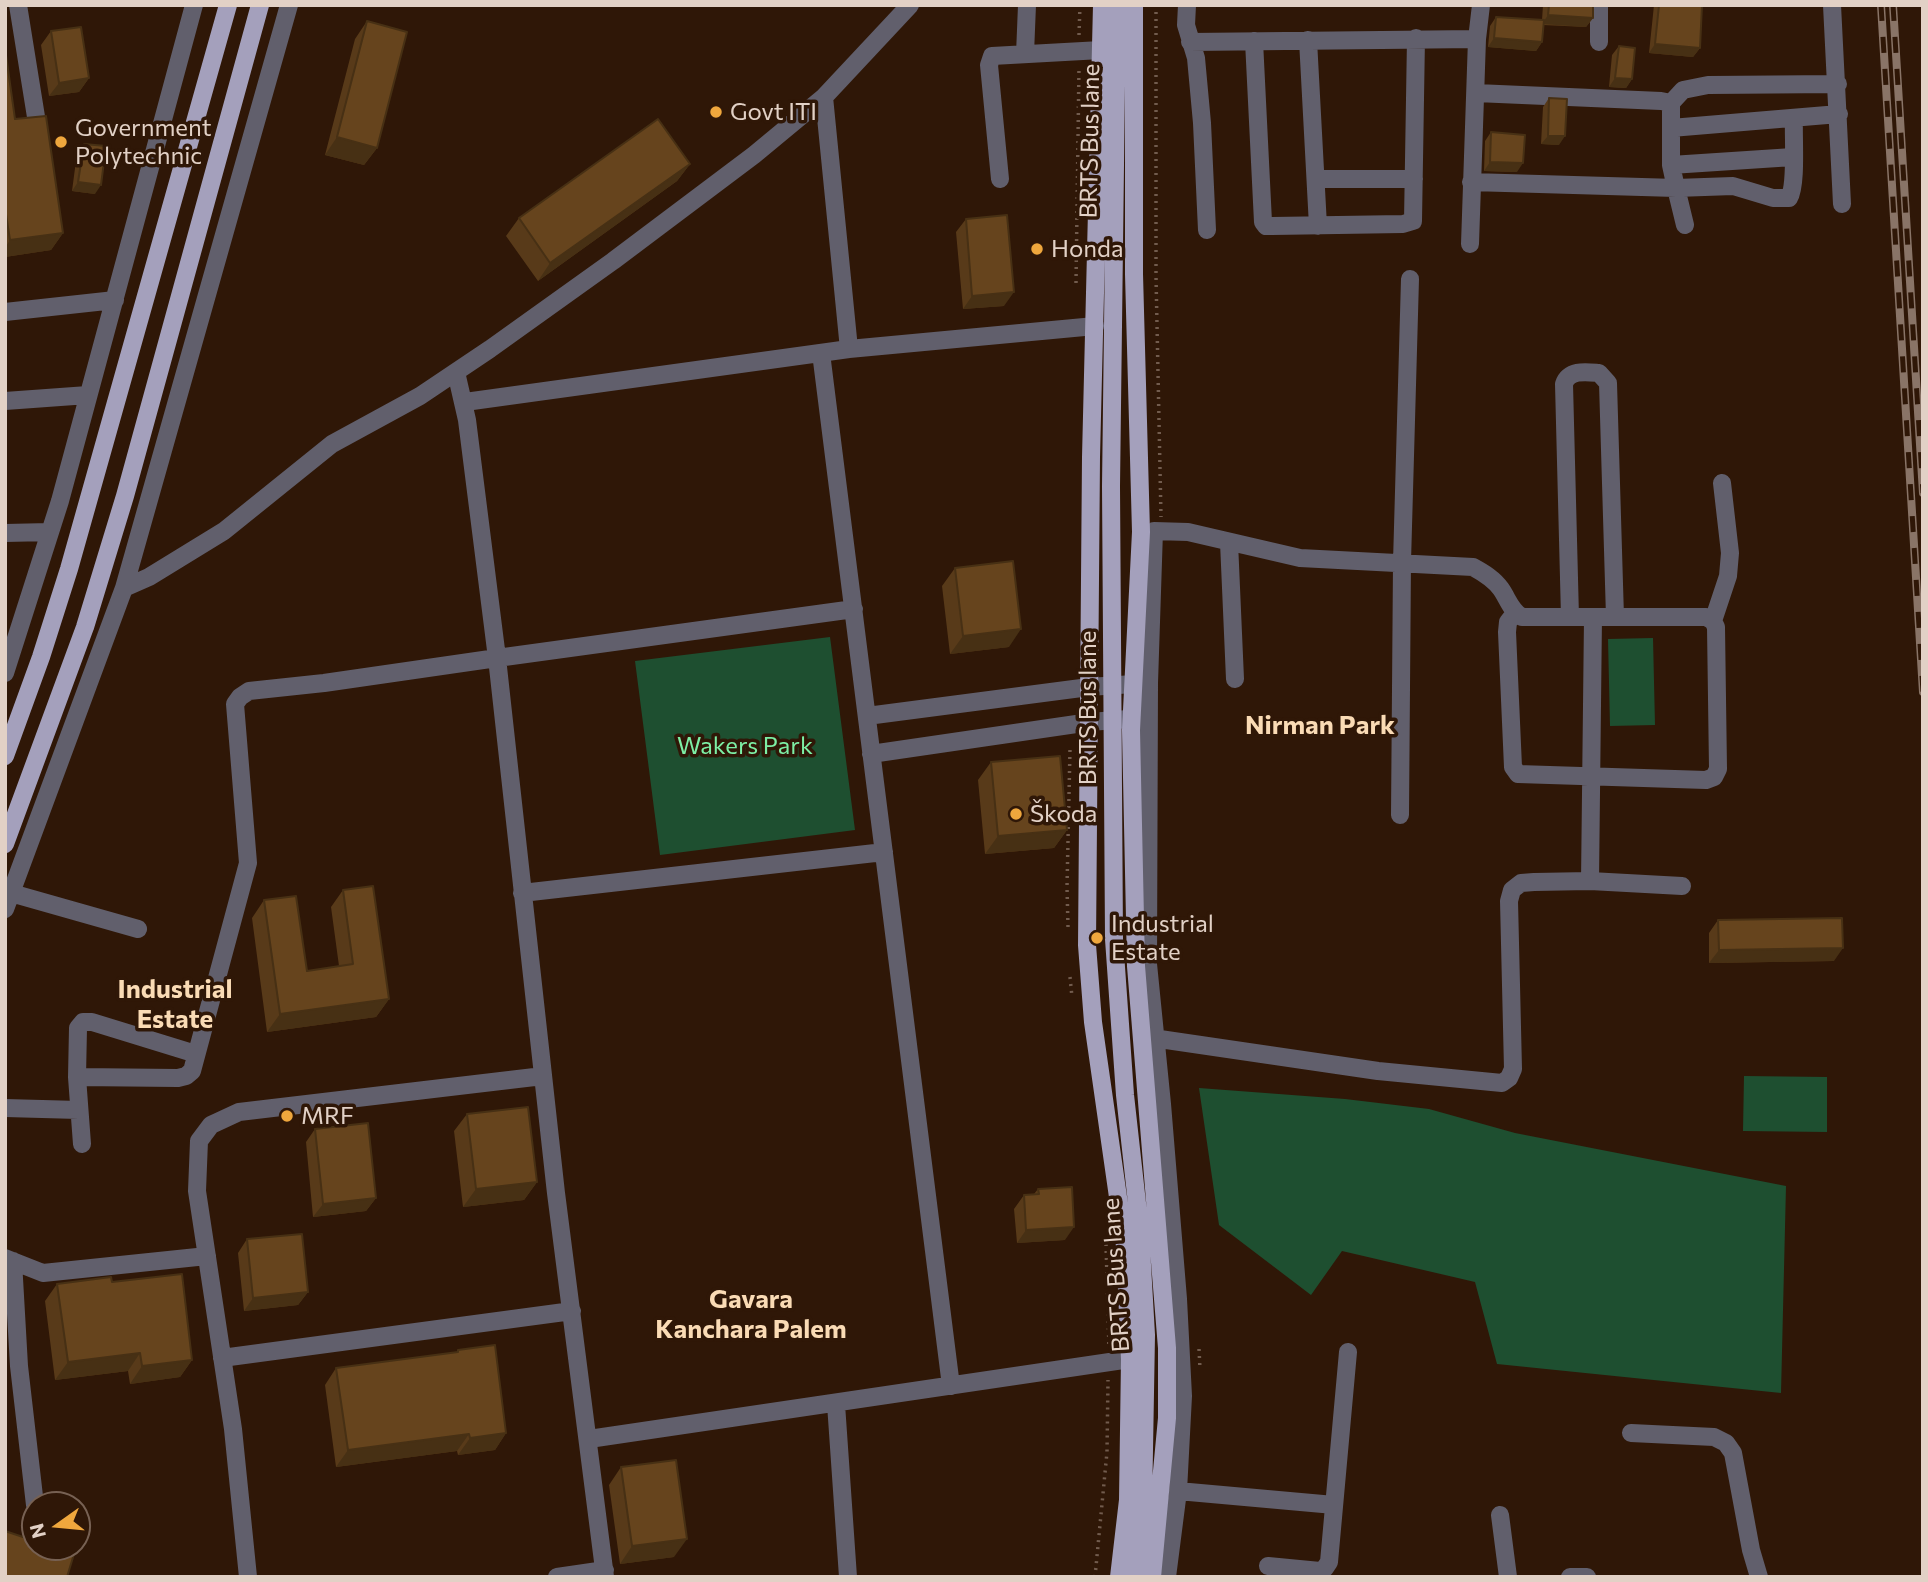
<!DOCTYPE html>
<meta charset="utf-8">
<style>
body{margin:0}
#map{position:relative;width:1928px;height:1582px;overflow:hidden;background:#2f1707;font-family:Commissioner,sans-serif}
canvas{display:block}
.frame{position:absolute;inset:0;border:7px solid #e2d1c6;pointer-events:none}
.north{position:absolute;left:21px;top:1491px;width:70px;height:70px;box-sizing:border-box;background:#2f1707;border:2px solid #776153;border-radius:50%;rotate:255deg;font-size:19px;font-weight:700;line-height:28px;text-align:center;color:#e2d1c6}
.north::after{content:'';display:block;margin:auto;width:24px;height:32px;background:#efa73d;clip-path:polygon(50% 0,100% 100%,50% 72%,0 100%)}
</style>
<div id="map">
<canvas width="1928" height="1582"></canvas>
<div class="frame"></div>
<div class="north">N</div>
</div>
<script>
const g = document.querySelector('canvas').getContext('2d');
g.lineJoin = 'round';
function paint(path, color) {
  g.fillStyle = color;
  g.fill(path, 'evenodd');
}
function trace(path, color, width, dash) {
  g.strokeStyle = color;
  g.lineWidth = width;
  g.lineCap = dash ? 'butt' : 'round';
  g.setLineDash(dash || []);
  g.stroke(path);
}
function write(font, color, halo, rows, align = 'center') {
  g.font = font + ' Commissioner,sans-serif';
  g.lineWidth = 7;
  g.setLineDash([]);
  g.textBaseline = 'middle';
  g.strokeStyle = halo;
  g.fillStyle = color;
  for (const [text, x, y, turn = 0] of rows) {
    g.save();
    g.translate(x, y);
    g.rotate((+turn || 0) * Math.PI / 180);
    g.textAlign = isNaN(turn) ? turn : align;
    if (halo) g.strokeText(text, 0, 0);
    g.fillText(text, 0, 0);
    g.restore();
  }
}
const green = new Path2D(`
 M 830,637 L 855,830 L 660,855 L 635,661 Z
 M 1653,638 L 1655,725 L 1610,726 L 1608,639 Z
 M 1744,1076 L 1827,1077 L 1827,1132 L 1743,1131 Z
 M 1199,1088 L 1345,1099 L 1429,1109 L 1515,1133 L 1786,1186 L 1781,1393 L 1497,1364 L 1475,1282 L 1342,1251 L 1311,1295 L 1219,1225 Z`);
const path = new Path2D(`
 M 1156,5 L 1156,276 L 1161,517
 M 1079,35 L 1080,5
 M 1076,283 L 1079,67
 M 1068,927 L 1067,887 L 1070,749
 M 1070,977 L 1072,997
 M 1106,1244 L 1109,1348
 M 1199,1349 L 1200,1369
 M 1095,1577 L 1107,1452 L 1108,1380`);
const minor = new Path2D(`
 M 18,5 L 37,123
 M 1187,5 L 1186,25 L 1196,58 L 1202,123 L 1207,230
 M 1832,5 L 1842,204
 M 1308,40 L 1318,226
 M 1254,41 L 1263,222 L 1266,226 L 1272,226 L 1403,224 L 1413,221 L 1416,38
 M 1190,42 L 1477,39
 M 1599,42 L 1599,5
 M 1025,54 L 1027,5
 M 1476,93 L 1661,101 L 1671,103
 M 824,97 L 849,349
 M 1671,128 L 1839,114
 M 1671,165 L 1793,157
 M 1000,179 L 989,65 L 992,56 L 1101,50
 M 1317,179 L 1414,179
 M 1471,182 L 1676,188 L 1671,165 L 1671,103 L 1683,90 L 1708,85 L 1838,84
 M 1685,225 L 1676,188 L 1733,186 L 1773,198 L 1789,198 C 1797,185 1793,136 1794,118
 M 1470,244 L 1477,39 L 1481,5
 M 5,312 L 115,300
 M 821,353 L 951,1386
 M 5,401 L 88,395
 M 465,402 L 849,349 L 1095,326
 M 5,533 L 50,532
 M 1229,542 L 1235,679
 M 124,588 L 149,577 L 224,531 L 332,444 L 420,396 L 490,349 L 613,261 L 754,155 L 824,97 L 910,5
 M 1515,613 L 1508,622 L 1507,632 L 1513,767 L 1518,774 L 1706,780 L 1714,777 L 1718,769 L 1716,627 L 1713,621 L 1728,576 L 1730,553 L 1722,483
 M 1570,617 L 1564,384 C 1569,369 1587,372 1599,373 L 1608,383 L 1615,617
 M 5,673 L 60,501 L 194,5
 M 867,716 L 1089,687 L 1148,683
 M 871,754 L 1090,722 L 1128,719
 M 1400,815 L 1402,562 L 1410,279
 M 1590,881 L 1593,617
 M 11,893 L 138,929
 M 522,893 L 884,852
 M 5,909 L 124,588 L 289,5
 M 1146,1037 L 1378,1071 L 1502,1083 L 1509,1078 L 1513,1069 L 1509,901 L 1512,890 L 1521,883 L 1534,882 L 1590,881 L 1682,886
 M 77,1077 L 178,1078 L 186,1076 L 192,1071 L 248,863 L 235,704 L 240,697 L 249,691 L 324,683 L 497,658 L 467,420 L 456,372
 M 5,1108 L 79,1110
 M 82,1144 L 77,1077 L 78,1028 L 83,1022 L 92,1022 L 196,1054
 M 5,1258 L 43,1273 L 207,1256
 M 13,1261 L 19,1366 L 35,1505
 M 222,1358 L 572,1311
 M 836,1404 L 848,1577
 M 1631,1433 L 1714,1437 L 1726,1443 L 1733,1453 L 1751,1550 L 1759,1577
 M 589,1439 L 1130,1359
 M 1178,1491 L 1334,1505
 M 1500,1515 L 1508,1577
 M 1268,1566 L 1320,1571 L 1325,1568 L 1329,1562 L 1348,1352
 M 248,1577 L 233,1429 L 197,1191 L 199,1141 L 211,1125 L 239,1112 L 543,1076
 M 557,1577 L 605,1570
 M 605,1577 L 556,1193 L 497,658 L 854,609
 M 1167,1577 L 1178,1491 L 1183,1396 L 1178,1299 L 1162,1104 L 1148,964 L 1149,683 L 1154,531 L 1188,532 L 1300,558 L 1473,567 C 1484,573 1494,579 1501,589 C 1508,599 1511,611 1522,617 L 1706,617 L 1713,621
 M 1570,1577 L 1587,1577`);
const major = new Path2D(`
 M 1102,5 L 1091,457 L 1087,945 L 1093,1022 L 1125,1246 L 1130,1359 L 1128,1500 L 1119,1577
 M 1117,5 L 1111,486 L 1114,939 L 1125,1095 L 1140,1230 L 1146,1335 L 1143,1507 L 1136,1577
 M 1134,5 L 1134,274 L 1141,532 L 1131,730 L 1136,966 L 1167,1348 L 1167,1418 L 1152,1577
 M 5,756 L 41,657 L 69,569 L 228,5
 M 5,844 L 85,627 L 125,496 L 260,5`);
const rail = new Path2D(`
 M 1881,5 L 1923,692
 M 1893,5 L 1923,493`);
const wall = new Path2D(`
 M 1543,5 L 1593,5 L 1593,18 L 1586,27 L 1543,25 L 1542,42 L 1536,51 L 1488,47 L 1490,26 L 1496,17 L 1542,20 Z
 M 1654,5 L 1702,5 L 1700,48 L 1693,57 L 1649,53 Z
 M 367,21 L 377,148 L 364,165 L 325,155 L 355,39 Z
 M 51,31 L 89,78 L 79,92 L 49,96 L 41,45 Z
 M 1619,46 L 1632,79 L 1626,88 L 1609,87 L 1612,55 Z
 M 5,48 L 15,119 L 63,233 L 51,250 L 5,257 Z
 M 1549,98 L 1559,145 L 1541,144 L 1543,107 Z
 M 1491,132 L 1517,172 L 1484,171 L 1485,141 Z
 M 84,144 L 95,194 L 72,191 L 77,153 Z
 M 690,164 L 677,181 L 538,281 L 506,236 L 519,218 Z
 M 966,219 L 1004,306 L 963,309 L 956,232 Z
 M 955,568 L 1009,647 L 950,654 L 942,586 Z
 M 991,762 L 1067,830 L 1054,848 L 985,854 L 978,780 Z
 M 343,890 L 389,999 L 376,1017 L 267,1032 L 252,918 L 264,900 L 307,971 L 339,966 L 331,907 Z
 M 1718,920 L 1834,961 L 1709,963 L 1709,933 Z
 M 467,1114 L 537,1182 L 524,1200 L 463,1207 L 454,1131 Z
 M 315,1129 L 376,1198 L 366,1211 L 313,1217 L 306,1142 Z
 M 1038,1189 L 1065,1240 L 1017,1243 L 1014,1209 L 1024,1195 L 1034,1194 Z
 M 247,1239 L 308,1292 L 298,1305 L 244,1311 L 238,1253 Z
 M 112,1282 L 192,1360 L 180,1377 L 130,1384 L 128,1371 L 55,1380 L 45,1301 L 57,1284 Z
 M 458,1350 L 506,1433 L 495,1450 L 458,1455 L 457,1451 L 336,1467 L 325,1385 L 336,1368 L 456,1353 Z
 M 621,1467 L 674,1557 L 620,1564 L 609,1485 Z`);
const shadedWall = new Path2D(`
 M 1548,15 L 1593,18 L 1586,27 L 1542,24 Z
 M 1494,38 L 1542,42 L 1536,51 L 1488,47 Z
 M 1655,44 L 1700,48 L 1693,57 L 1649,53 Z
 M 89,78 L 79,92 L 49,96 L 59,83 Z
 M 1615,78 L 1632,79 L 1626,88 L 1609,87 Z
 M 1548,136 L 1565,136 L 1559,145 L 1541,144 Z
 M 337,137 L 377,148 L 364,165 L 325,155 Z
 M 1490,162 L 1523,163 L 1517,172 L 1484,171 Z
 M 690,164 L 677,181 L 538,281 L 550,263 Z
 M 78,182 L 101,185 L 95,194 L 72,191 Z
 M 63,233 L 51,250 L 5,257 L 5,248 L 10,240 Z
 M 1014,292 L 1004,306 L 963,309 L 972,296 Z
 M 1021,629 L 1009,647 L 950,654 L 963,636 Z
 M 1067,830 L 1054,848 L 985,854 L 998,836 Z
 M 1843,948 L 1834,961 L 1709,963 L 1719,950 Z
 M 389,999 L 376,1017 L 267,1032 L 280,1014 Z
 M 537,1182 L 524,1200 L 463,1207 L 476,1189 Z
 M 376,1198 L 366,1211 L 313,1217 L 323,1204 Z
 M 1074,1227 L 1065,1240 L 1017,1243 L 1026,1230 Z
 M 308,1292 L 298,1305 L 244,1311 L 253,1298 Z
 M 140,1353 L 128,1371 L 55,1380 L 68,1362 Z
 M 192,1360 L 180,1377 L 130,1384 L 142,1366 Z
 M 506,1433 L 495,1450 L 458,1455 L 470,1438 Z
 M 469,1434 L 457,1451 L 336,1467 L 348,1450 Z
 M 687,1539 L 674,1557 L 620,1564 L 632,1546 Z`);
const building = new Path2D(`
 M 1549,5 L 1593,5 L 1593,18 L 1548,15 Z
 M 1659,5 L 1702,5 L 1700,48 L 1655,44 Z
 M 1496,17 L 1544,20 L 1542,42 L 1494,38 Z
 M 367,21 L 407,32 L 377,148 L 337,137 Z
 M 81,27 L 89,78 L 59,83 L 51,31 Z
 M 1619,46 L 1635,48 L 1632,79 L 1615,78 Z
 M 5,48 L 15,119 L 46,116 L 63,233 L 10,240 L 5,208 Z
 M 1549,98 L 1567,99 L 1565,136 L 1548,136 Z
 M 658,119 L 690,164 L 550,263 L 519,218 Z
 M 1491,132 L 1525,135 L 1523,163 L 1490,162 Z
 M 84,144 L 106,146 L 101,185 L 78,182 Z
 M 1007,215 L 1014,292 L 972,296 L 966,219 Z
 M 1013,561 L 1021,629 L 963,636 L 955,568 Z
 M 1060,756 L 1067,830 L 998,836 L 991,762 Z
 M 373,886 L 389,999 L 280,1014 L 264,900 L 296,896 L 307,971 L 353,964 L 343,890 Z
 M 1842,918 L 1843,948 L 1719,950 L 1718,920 Z
 M 528,1107 L 537,1182 L 476,1189 L 467,1114 Z
 M 368,1123 L 376,1198 L 323,1204 L 315,1129 Z
 M 1072,1187 L 1074,1227 L 1026,1230 L 1024,1195 L 1039,1194 L 1038,1189 Z
 M 302,1234 L 308,1292 L 253,1298 L 247,1239 Z
 M 182,1274 L 192,1360 L 142,1366 L 140,1353 L 68,1362 L 57,1284 L 111,1277 L 112,1282 Z
 M 495,1345 L 506,1433 L 470,1438 L 469,1434 L 348,1450 L 336,1368 L 458,1352 L 458,1350 Z
 M 676,1460 L 687,1539 L 632,1546 L 621,1467 Z
 M 5,1531 L 35,1541 L 35,1547 L 54,1547 L 74,1554 L 67,1577 L 5,1577 Z`);
const markers = [
 [716,112,7,"#efa73d"],
 [61,142,7,"#efa73d"],
 [1037,249,7,"#efa73d"],
 [1016,814,7,"#efa73d"],
 [1097,938,7,"#efa73d"],
 [287,1116,7,"#efa73d"]
];
const poiNames = [
 ["Govt ITI",730,112],
 ["Government",75,128],
 ["Polytechnic",75,156],
 ["Honda",1051,249],
 ["Škoda",1030,814],
 ["Industrial",1111,924],
 ["Estate",1111,952],
 ["MRF",301,1116]
];
const streetNames = [
 ["BRTS Bus lane",1090,141,-89],
 ["BRTS Bus lane",1088,708,-90],
 ["BRTS Bus lane",1116,1275,-94]
];
const parkNames = [
 ["Wakers Park",745,746]
];
const neighbourhoodNames = [
 ["Nirman Park",1320,725],
 ["Industrial",175,989],
 ["Estate",175,1019],
 ["Gavara",751,1299],
 ["Kanchara Palem",751,1329]
];
paint(green, '#1e4f30');
trace(path, '#725c4e', 3.5, [2, 5]);
trace(minor, '#615f6c', 18);
trace(major, '#a4a0bc', 18);
trace(rail, '#897467', 8);
trace(rail, '#2f1707', 5, [16]);
paint(wall, '#583a19');
paint(shadedWall, '#473014');
paint(building, '#66441d');
trace(building, '#473014', 2);
for (const [x, y, r, color] of markers) {
  const dot = new Path2D();
  dot.arc(x, y, r, 0, 2 * Math.PI);
  g.fillStyle = color;
  g.fill(dot);
  trace(dot, '#2f1707', 2.5);
}
write('24px', '#e2d1c6', '#2f1707', poiNames, 'left');
write('24px', '#e2d1c6', '#2f1707', streetNames);
write('24px', '#7defa5', '#2f1707', parkNames);
write('bold 26px', '#fadbb5', '#2f1707', neighbourhoodNames);
</script>
